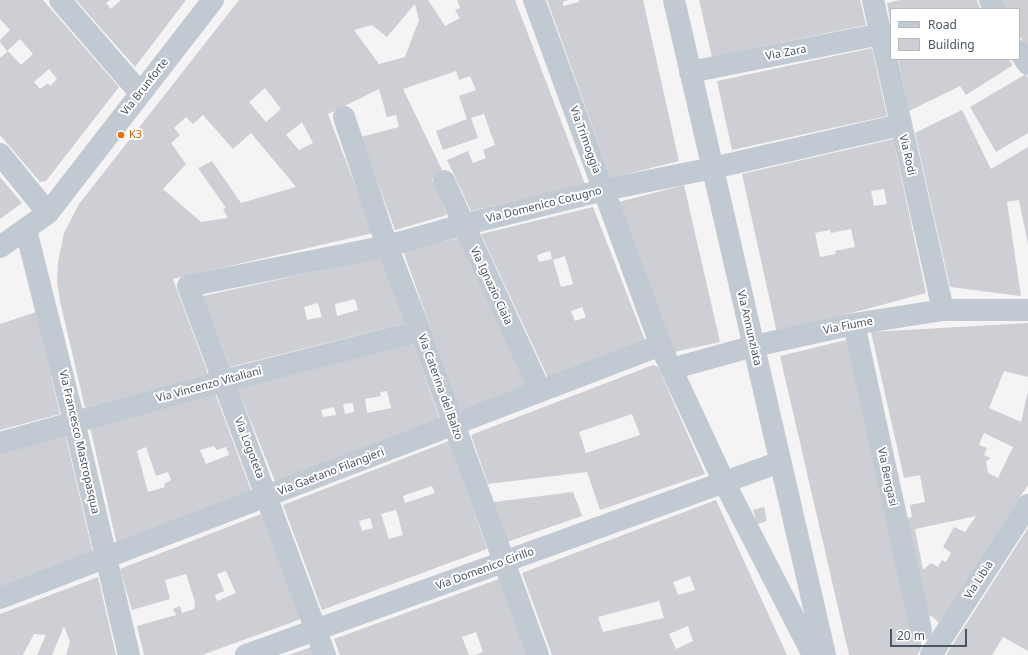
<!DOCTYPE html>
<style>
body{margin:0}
#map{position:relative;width:1028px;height:655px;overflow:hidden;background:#f5f3f3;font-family:"Noto Sans",sans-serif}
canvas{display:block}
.legend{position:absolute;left:890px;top:8px;width:130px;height:52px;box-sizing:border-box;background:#fff;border:1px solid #b7bbc0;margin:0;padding:5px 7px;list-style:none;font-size:12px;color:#4a5661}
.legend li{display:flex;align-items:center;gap:8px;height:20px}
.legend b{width:20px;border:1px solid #b7bbc0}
.scale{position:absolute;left:890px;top:629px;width:77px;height:18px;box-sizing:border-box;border:2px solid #4a5661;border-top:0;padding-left:5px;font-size:12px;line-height:14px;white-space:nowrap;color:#4a5661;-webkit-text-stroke:3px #fff;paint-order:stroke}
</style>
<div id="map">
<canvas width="1028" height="655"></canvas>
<ul class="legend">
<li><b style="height:5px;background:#c1cad2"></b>Road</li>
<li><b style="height:11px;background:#cdcfd5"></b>Building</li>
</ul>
<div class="scale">20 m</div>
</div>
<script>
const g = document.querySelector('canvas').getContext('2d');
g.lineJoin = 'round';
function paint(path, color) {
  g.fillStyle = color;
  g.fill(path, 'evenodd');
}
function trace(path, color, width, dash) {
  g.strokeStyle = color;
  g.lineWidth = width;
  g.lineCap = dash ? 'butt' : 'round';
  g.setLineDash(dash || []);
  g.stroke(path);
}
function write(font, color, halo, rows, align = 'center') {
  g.font = font + ' "Noto Sans",sans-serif';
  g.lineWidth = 4;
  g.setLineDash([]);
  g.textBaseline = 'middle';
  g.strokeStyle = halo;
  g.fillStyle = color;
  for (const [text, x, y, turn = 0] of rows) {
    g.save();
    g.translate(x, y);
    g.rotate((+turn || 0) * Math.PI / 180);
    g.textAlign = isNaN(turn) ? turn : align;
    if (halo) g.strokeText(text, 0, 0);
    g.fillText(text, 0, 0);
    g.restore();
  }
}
const building = new Path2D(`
 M 0,0 L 43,0 L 119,87 L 46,181 L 40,182 L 0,135 L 0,58 L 8,51 L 21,65 L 33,54 L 20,39 L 7,51 L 0,42 L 0,40 L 10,30 L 0,19 ZM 49,69 L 57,79 L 50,86 L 48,83 L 40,89 L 34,82 Z
 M 76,0 L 110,0 L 106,3 L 111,9 L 121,0 L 186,0 L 135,67 Z
 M 239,0 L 428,0 L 445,26 L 460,18 L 455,10 L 460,8 L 457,0 L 515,0 L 585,184 L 471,211 L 447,160 L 468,151 L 473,163 L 486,158 L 483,150 L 495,145 L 484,114 L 471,118 L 478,138 L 443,150 L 436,131 L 467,119 L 459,96 L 476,90 L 470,76 L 459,80 L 456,71 L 403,89 L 444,174 L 432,179 L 447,215 L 395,230 L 361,137 L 399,127 L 396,115 L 387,117 L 379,89 L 328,114 L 373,233 L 173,279 L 208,374 L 85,408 L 60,301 L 57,281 L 58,262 L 64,233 L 79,204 ZM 415,4 L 419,20 L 405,57 L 379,64 L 354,30 L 372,25 L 387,37 ZM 265,88 L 281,109 L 266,122 L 249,102 ZM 203,115 L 233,149 L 251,133 L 296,187 L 241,203 L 212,161 L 198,168 L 226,208 L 223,209 L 228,218 L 201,222 L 163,189 L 186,164 L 171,143 L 180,135 L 174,128 L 186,117 L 193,124 ZM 302,122 L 313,143 L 299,150 L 286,135 Z
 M 547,0 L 569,0 L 563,2 L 563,6 L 579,2 L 579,0 L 643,0 L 679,161 L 611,178 Z
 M 699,0 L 860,0 L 866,25 L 712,57 Z
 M 900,0 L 977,0 L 980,9 L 891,9 L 890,20 L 887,3 Z
 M 1002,0 L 1028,0 L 1028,49 L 1019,35 L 1019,9 L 1005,9 Z
 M 872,48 L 887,116 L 732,150 L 717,81 Z
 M 898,59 L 1008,59 L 1013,65 L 966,95 L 960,86 L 909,111 Z
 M 1026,74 L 1028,78 L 1028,133 L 996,152 L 970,107 Z
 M 962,110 L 991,169 L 1028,147 L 1028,244 L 1019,200 L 1007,202 L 1021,296 L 950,287 L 915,133 Z
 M 893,139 L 926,293 L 777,333 L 742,174 ZM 884,189 L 887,204 L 874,206 L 871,191 ZM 851,229 L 855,247 L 835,251 L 836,254 L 820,257 L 815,233 L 830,230 L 831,233 Z
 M 0,177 L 22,203 L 0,219 Z
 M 684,185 L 720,342 L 674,352 L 619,202 Z
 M 593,207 L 646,343 L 549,380 L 481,234 ZM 550,251 L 552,259 L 539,262 L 537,255 ZM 565,256 L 573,284 L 561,287 L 553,260 ZM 582,307 L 586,317 L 575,321 L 571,311 Z
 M 459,238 L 528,388 L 461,412 L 403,251 Z
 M 382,257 L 406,323 L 230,367 L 203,296 ZM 355,299 L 358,310 L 337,316 L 335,304 ZM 318,303 L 322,317 L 307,320 L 304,307 Z
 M 36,312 L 60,414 L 0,430 L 0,324 Z
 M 1028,323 L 1028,377 L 1004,371 L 989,408 L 1021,422 L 1028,391 L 1028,485 L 939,623 L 932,616 L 918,618 L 928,630 L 929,638 L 921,639 L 921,649 L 917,655 L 849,655 L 780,356 L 850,339 L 892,521 L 912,517 L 910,505 L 925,502 L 920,475 L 904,478 L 871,332 ZM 984,433 L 1013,447 L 998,478 L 988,473 L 986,461 L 991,458 L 984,455 L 987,448 L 979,445 ZM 976,516 L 965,532 L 954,527 L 943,547 L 951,553 L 946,562 L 942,560 L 938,567 L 931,563 L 923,570 L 915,529 Z
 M 413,344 L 440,420 L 276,484 L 237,387 ZM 387,391 L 391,408 L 367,413 L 365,399 L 381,396 L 380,392 ZM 353,403 L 354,412 L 345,414 L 343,404 ZM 334,407 L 336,415 L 323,417 L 321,410 Z
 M 653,365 L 658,367 L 705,474 L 600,510 L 587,472 L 488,484 L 471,435 ZM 632,414 L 640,435 L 586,453 L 579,432 Z
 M 215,393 L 252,493 L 117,545 L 90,427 ZM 214,446 L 217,450 L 226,447 L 229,455 L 206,464 L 200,450 ZM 146,447 L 156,476 L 168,472 L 171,480 L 164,484 L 165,487 L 148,492 L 137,451 Z
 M 65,434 L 94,558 L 0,591 L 0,452 Z
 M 449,441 L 487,549 L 322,610 L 283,505 ZM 432,486 L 435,493 L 405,503 L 403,496 ZM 396,510 L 403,535 L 389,539 L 381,514 ZM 370,518 L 373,528 L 362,531 L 359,521 Z
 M 573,492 L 582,516 L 507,542 L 494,502 Z
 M 716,500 L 787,655 L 552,655 L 522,573 ZM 690,576 L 695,590 L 678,595 L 673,582 ZM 659,601 L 664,618 L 603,632 L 598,617 ZM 688,626 L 693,641 L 676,649 L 669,634 Z
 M 764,507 L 767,521 L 757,524 L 753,510 Z
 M 261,514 L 301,619 L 202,655 L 144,655 L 137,626 L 176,615 L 173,609 L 180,606 L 182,613 L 194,609 L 195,602 L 186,574 L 165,580 L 170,599 L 132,610 L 120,569 ZM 226,571 L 236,593 L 217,601 L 215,595 L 224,591 L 217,574 Z
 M 1028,528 L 1028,651 L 1003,637 L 992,655 L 946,655 Z
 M 98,577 L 116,655 L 66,655 L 70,642 L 64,626 L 52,655 L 37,655 L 46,635 L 34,634 L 23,655 L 0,655 L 0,614 Z
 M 499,579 L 527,655 L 475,655 L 483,652 L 476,632 L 462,637 L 469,655 L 340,655 L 334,639 Z
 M 311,647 L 314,655 L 289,655 Z`);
const minor = new Path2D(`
 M 60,0 L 140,93
 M 534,0 L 662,349 L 724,482 L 813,655
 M 674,0 L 825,655
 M 873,0 L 943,310
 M 990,0 L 994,9
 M 1019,51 L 1028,64
 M 690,72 L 881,34
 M 344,117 L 387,246 L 420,331 L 538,655
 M 0,154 L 48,213
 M 444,181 L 540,390
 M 26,230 L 74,421 L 129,655
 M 0,247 L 48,213 L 213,0
 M 854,324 L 921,630
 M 671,369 L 754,346 L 854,324 L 943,310 L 1028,310
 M 0,443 L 223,381 L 420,331
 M 0,598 L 661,345
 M 246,655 L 780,462
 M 325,655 L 188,286 L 387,246 L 462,225 L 604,190 L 713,168 L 900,125
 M 931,655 L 1028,505`);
const markers = [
 [121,135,4,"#e8710a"]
];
const streetNames = [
 ["Via Zara",786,53,-11],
 ["Via Brunforte",145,87,-52],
 ["Via Trimoggia",585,140,70],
 ["Via Rodi",907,155,77],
 ["Via Domenico Cotugno",544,205,-14],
 ["Via Ignazio Ciaia",491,286,65],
 ["Via Fiume",848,326,-11],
 ["Via Annunziata",749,328,77],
 ["Via Vincenzo Vitaliani",209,385,-15],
 ["Via Caterina del Balzo",440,387,70],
 ["Via Francesco Mastropasqua",79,442,77],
 ["Via Logoteta",249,448,69],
 ["Via Gaetano Filangieri",331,472,-21],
 ["Via Bengasi",887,477,78],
 ["Via Domenico Cirillo",485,569,-20],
 ["Via Libia",979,580,-57]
];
const foodNames = [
 ["K3",129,135]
];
paint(building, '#cdcfd5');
trace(minor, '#c1cad2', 22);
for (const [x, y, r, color] of markers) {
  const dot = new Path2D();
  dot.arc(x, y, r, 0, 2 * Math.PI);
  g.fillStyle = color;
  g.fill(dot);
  trace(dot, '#fff', 1.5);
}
write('11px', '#4a5661', '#fff', streetNames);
write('11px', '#c56008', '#fff', foodNames, 'left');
</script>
